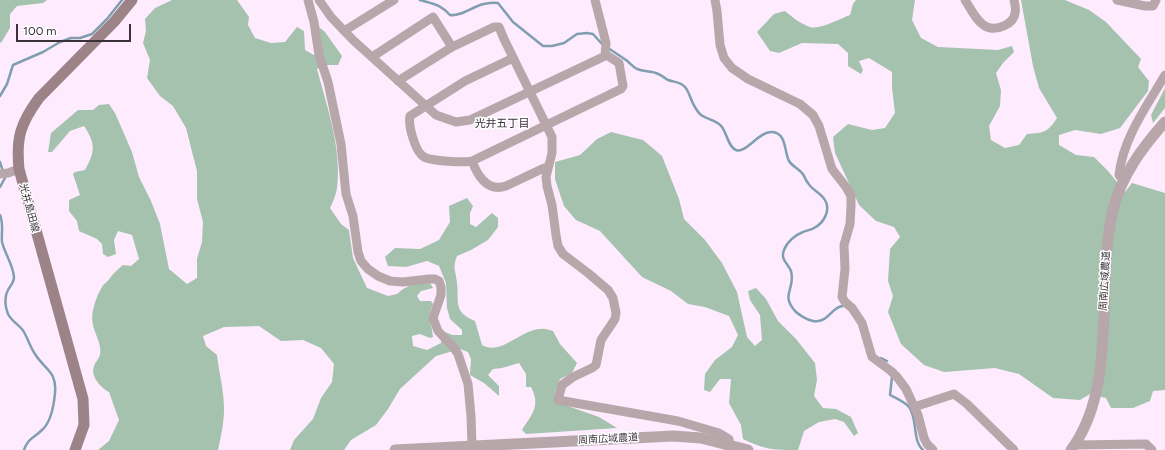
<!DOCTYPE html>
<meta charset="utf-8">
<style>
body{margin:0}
#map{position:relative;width:1165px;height:450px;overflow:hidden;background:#feebfe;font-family:Figtree,sans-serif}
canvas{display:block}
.scale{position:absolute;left:16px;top:24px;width:115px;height:18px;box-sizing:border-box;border:2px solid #3a313b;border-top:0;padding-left:5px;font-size:12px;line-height:14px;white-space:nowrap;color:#3a313b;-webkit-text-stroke:3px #fff;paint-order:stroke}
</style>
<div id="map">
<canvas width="1165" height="450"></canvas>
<div class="scale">100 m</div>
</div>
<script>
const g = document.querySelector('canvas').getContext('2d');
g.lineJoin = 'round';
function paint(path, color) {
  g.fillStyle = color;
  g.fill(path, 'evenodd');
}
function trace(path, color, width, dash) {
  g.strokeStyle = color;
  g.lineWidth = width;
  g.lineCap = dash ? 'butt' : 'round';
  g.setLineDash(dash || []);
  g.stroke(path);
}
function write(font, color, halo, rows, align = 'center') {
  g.font = font + ' Figtree,"Noto Sans JP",sans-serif';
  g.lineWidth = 3;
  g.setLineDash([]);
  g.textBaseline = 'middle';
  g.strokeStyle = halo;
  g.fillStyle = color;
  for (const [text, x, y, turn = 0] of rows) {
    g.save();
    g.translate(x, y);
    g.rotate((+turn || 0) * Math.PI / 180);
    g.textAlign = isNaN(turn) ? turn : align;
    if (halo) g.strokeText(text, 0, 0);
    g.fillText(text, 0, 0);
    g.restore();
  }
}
const forest = new Path2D(`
 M 0,0 L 47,0 L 43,3 L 17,6 L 10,14 L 10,28 L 1,43 L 0,42 Z
 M 172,0 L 237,0 L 249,17 L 248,25 L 255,38 L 271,43 L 285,42 L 297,27 L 304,31 L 305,50 L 314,55 L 321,47 L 319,27 L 325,32 L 342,56 L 338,65 L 325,65 L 317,69 C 327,107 342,148 337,188 C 336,195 333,202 330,208 L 341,224 L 349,230 L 353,258 L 367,288 L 388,296 L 397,294 L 403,289 L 411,285 L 430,283 L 433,288 L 421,291 L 417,296 L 420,301 L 431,301 L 433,304 C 426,321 432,321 433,337 L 430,338 L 420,334 L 412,336 L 413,346 L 427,350 L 441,343 L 441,339 L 445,332 L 452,335 L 462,335 L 462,330 L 450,319 L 447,308 L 446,283 L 439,266 L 427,261 L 406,267 L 388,266 L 385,257 L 395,248 L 420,249 L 439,240 L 450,222 L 449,206 L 467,198 L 473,206 L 470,213 L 470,224 L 476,227 L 492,213 L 498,218 L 498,227 L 488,240 L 471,250 L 457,256 C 452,269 456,270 457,283 C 459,302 453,312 475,321 L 482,345 C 501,356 520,330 540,329 C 544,328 549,330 553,331 L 560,344 L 577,363 L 572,373 L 560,379 L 555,393 L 556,400 L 562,404 L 599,417 L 617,428 L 526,434 L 522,430 C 532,414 541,406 531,387 L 526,387 L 526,374 L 519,363 L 502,368 L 493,369 L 488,375 L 499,386 L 499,396 L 484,383 L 470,375 L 471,359 L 468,352 L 460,349 L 436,356 L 400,389 L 388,409 L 376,425 L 351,440 L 344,450 L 290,450 L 294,440 L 313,419 L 321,398 L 332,382 L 334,364 L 321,348 L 303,340 L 281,341 L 259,326 L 224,327 L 203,336 L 206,346 L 217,355 C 219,373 224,391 224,409 C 224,423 221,436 218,450 L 98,450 L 109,441 L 119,420 L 109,392 C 101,388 90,376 94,366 C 95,362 99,359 100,355 C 102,344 95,335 93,325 C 90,314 96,297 102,287 C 104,283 108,282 110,278 C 114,273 117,270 123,265 L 131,266 L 139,259 L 132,235 L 118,231 L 114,240 L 116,254 L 108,257 L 103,254 L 102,244 L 97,239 L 79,231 L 77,221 L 69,211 L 69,200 L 80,195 L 73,174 L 75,172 L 85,170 C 95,152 96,144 84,126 L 70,131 L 52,152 L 48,152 L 51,133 L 78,110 L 93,110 L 99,105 L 109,104 L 115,113 L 132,152 L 139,177 L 151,201 L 160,224 L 169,269 L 187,284 L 197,278 L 197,259 L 202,242 L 203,222 L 197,199 L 197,171 L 186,128 L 173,106 L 160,96 L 147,78 L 150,60 L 143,43 L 146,31 L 145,19 L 155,8 Z
 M 856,0 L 915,0 L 912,20 L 921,38 L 938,47 L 998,50 L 1012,46 L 1014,52 L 1003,63 L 996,73 L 1001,90 L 1000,106 L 989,126 L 991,140 L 1005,148 L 1019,145 L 1027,134 C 1044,133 1048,132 1057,118 L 1039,88 L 1033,66 L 1021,0 L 1065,0 L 1089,10 L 1106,22 L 1141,59 L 1138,67 L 1149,81 L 1148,91 L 1120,128 L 1101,134 L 1075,130 L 1059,135 L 1059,145 L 1076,155 L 1094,157 L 1108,171 L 1125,192 L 1132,183 L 1165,193 L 1165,390 L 1153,391 L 1150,401 L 1133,408 L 1111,408 L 1106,398 L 1090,394 L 1080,400 L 1053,398 L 1019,374 L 995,368 L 944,372 L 924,365 L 901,344 L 888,312 L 893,296 L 888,281 L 890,249 L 900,237 L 894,227 L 876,221 L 859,205 L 835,153 L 833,137 L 848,124 L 872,130 L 885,128 L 895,113 L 892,88 L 892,72 L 869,58 L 859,61 L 863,70 L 861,74 L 848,66 L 848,53 L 838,44 L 802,43 L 779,53 L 770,51 L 757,32 L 774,14 L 785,11 C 792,17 801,24 810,27 C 820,30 839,19 850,15 L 853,4 Z
 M 1165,88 L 1165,108 L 1153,123 L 1151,115 Z
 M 611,132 L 643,140 L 662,156 L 679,199 L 684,219 L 705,240 L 722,263 L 737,292 L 747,337 L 755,346 L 762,340 L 760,315 L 750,300 L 748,291 L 756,288 L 766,299 L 778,321 L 796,339 L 815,363 L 817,380 L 814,396 L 823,408 L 836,409 L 851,417 L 858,433 L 854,436 L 844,422 L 835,419 L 819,422 L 804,431 L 798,450 C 773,450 766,450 743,439 L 741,425 L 729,403 L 731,379 L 720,379 L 710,392 L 704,390 L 705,374 L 715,360 L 732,347 L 738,335 L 729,316 L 705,307 L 688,304 L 671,291 L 642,277 L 600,231 L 576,220 L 564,206 L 555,179 L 555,162 L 580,155 L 597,139 Z`);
const stream = new Path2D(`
 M 420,0 C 434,4 440,4 450,15 C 465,17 477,0 498,3 L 513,22 L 543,46 L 552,46 L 564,43 L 577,34 L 587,33 L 593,34 L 602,44
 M 608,48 C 614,52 620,56 626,60 C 630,63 633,67 637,69 C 642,71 647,71 652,72 C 659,73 663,77 668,80 C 674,82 681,82 685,87 C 691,94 691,106 701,115 C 708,120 717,120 722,127 C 726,132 729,148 736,150 C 746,154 759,131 772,132 C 787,133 784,152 789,161 C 792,166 798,168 802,173 C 805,176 805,180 808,183 C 812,190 821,193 825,200 C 831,210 824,223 814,228 C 811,230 807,230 803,232 C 795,235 787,242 784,250 C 780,260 788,263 791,271 C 796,289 780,294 795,311 C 799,315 807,320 813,321 C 828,324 832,306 843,306
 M 0,96 L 7,84 L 13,65 L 43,52 L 60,42 L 71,38 L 80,38 L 92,34 L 107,19 L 122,0
 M 0,162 L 5,178 L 0,187
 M 0,215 C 4,224 1,233 2,242 C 5,254 13,265 14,277 C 14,283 10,286 8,290 C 4,297 5,307 8,314 C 12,322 20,325 24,332 C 28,339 30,347 35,354 C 45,370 57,371 55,393 C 54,404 51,422 42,430 C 34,438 28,438 24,450
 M 881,358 L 887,361
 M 892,377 L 890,395 C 896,398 905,402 909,407 C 918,419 912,441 923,450`);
const minor = new Path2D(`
 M 308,0 L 314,22 L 319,55 L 328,82 L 341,144 L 346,194 L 353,216 L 358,252 L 361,261 L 368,269 L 378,276 L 390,281 L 403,282 L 429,279 L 435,279 L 439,281 L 441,287 L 441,295 L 433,318 L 438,331 L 454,348 L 458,354 L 468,384 L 471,416 L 472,446
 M 319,0 L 331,17 L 353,40 L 436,115 L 456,122 L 470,120 L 605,56 L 606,43 L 595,0
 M 715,0 L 717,11 L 720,45 L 724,58 L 732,68 L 748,79 L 800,104 L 813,115 L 819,126 L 832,169 L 846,187 L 851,196 L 851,206 L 850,224 L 844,245 L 845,269 L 842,297 L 845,302 L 852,308 L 862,323 L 872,357 L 891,371 L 897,377 L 906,389 L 918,415 L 924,438 L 927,444 L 933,450
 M 965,0 C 971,9 977,23 987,27 C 997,31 1014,24 1015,13 C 1016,9 1015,4 1014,0
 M 1117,0 L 1145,6 L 1153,6 L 1156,0
 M 344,31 L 394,0
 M 372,57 L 433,17 L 452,47
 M 513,58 L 465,81 L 410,116 C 408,125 415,152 424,157 C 431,161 464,163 472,161 L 621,89 L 623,86 L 619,63 L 608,56 L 605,56
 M 398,81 L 452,47 L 494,27 L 499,27 L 504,39 L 552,137 L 552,153 L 546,177 L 547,186 L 552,205 L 556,235 L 558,246 L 563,254 L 588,273 L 608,290 L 613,298 L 616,313 L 615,319 L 601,340 L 596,365 L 592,368 L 573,377 L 562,385 L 558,400 L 678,421 L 719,433 L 729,439 L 729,445
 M 472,161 C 478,177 488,192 506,186 L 544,168 L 548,167
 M 0,174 L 8,173 L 19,169
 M 1124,181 L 1119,175 C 1123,138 1147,106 1165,75
 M 914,407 L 954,394 L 967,404 L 1014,450
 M 1074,445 L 1146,444 L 1152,450`);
const tertiary = new Path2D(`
 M 395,450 L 673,436 L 701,438 L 748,450
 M 1071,450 C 1119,385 1095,286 1113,210 C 1121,176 1142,148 1165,122`);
const secondary = new Path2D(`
 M 75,450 L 84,425 L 83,399 L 19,169 C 16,138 20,124 39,98 L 114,22 L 132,0`);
const streetNames = [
 ["光井島田線",29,208,75],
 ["周南広域農道",1105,281,-87],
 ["周南広域農道",608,439,-3]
];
const neighbourhoodNames = [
 ["光井五丁目",502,124]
];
paint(forest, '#a4c2ae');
trace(stream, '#7f9eb0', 2.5);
trace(minor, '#b8a7aa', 9);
trace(tertiary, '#b8a7aa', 11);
trace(secondary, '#9b8387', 11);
write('10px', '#3a313b', '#fff', streetNames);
write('11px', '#3a313b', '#fff', neighbourhoodNames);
</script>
